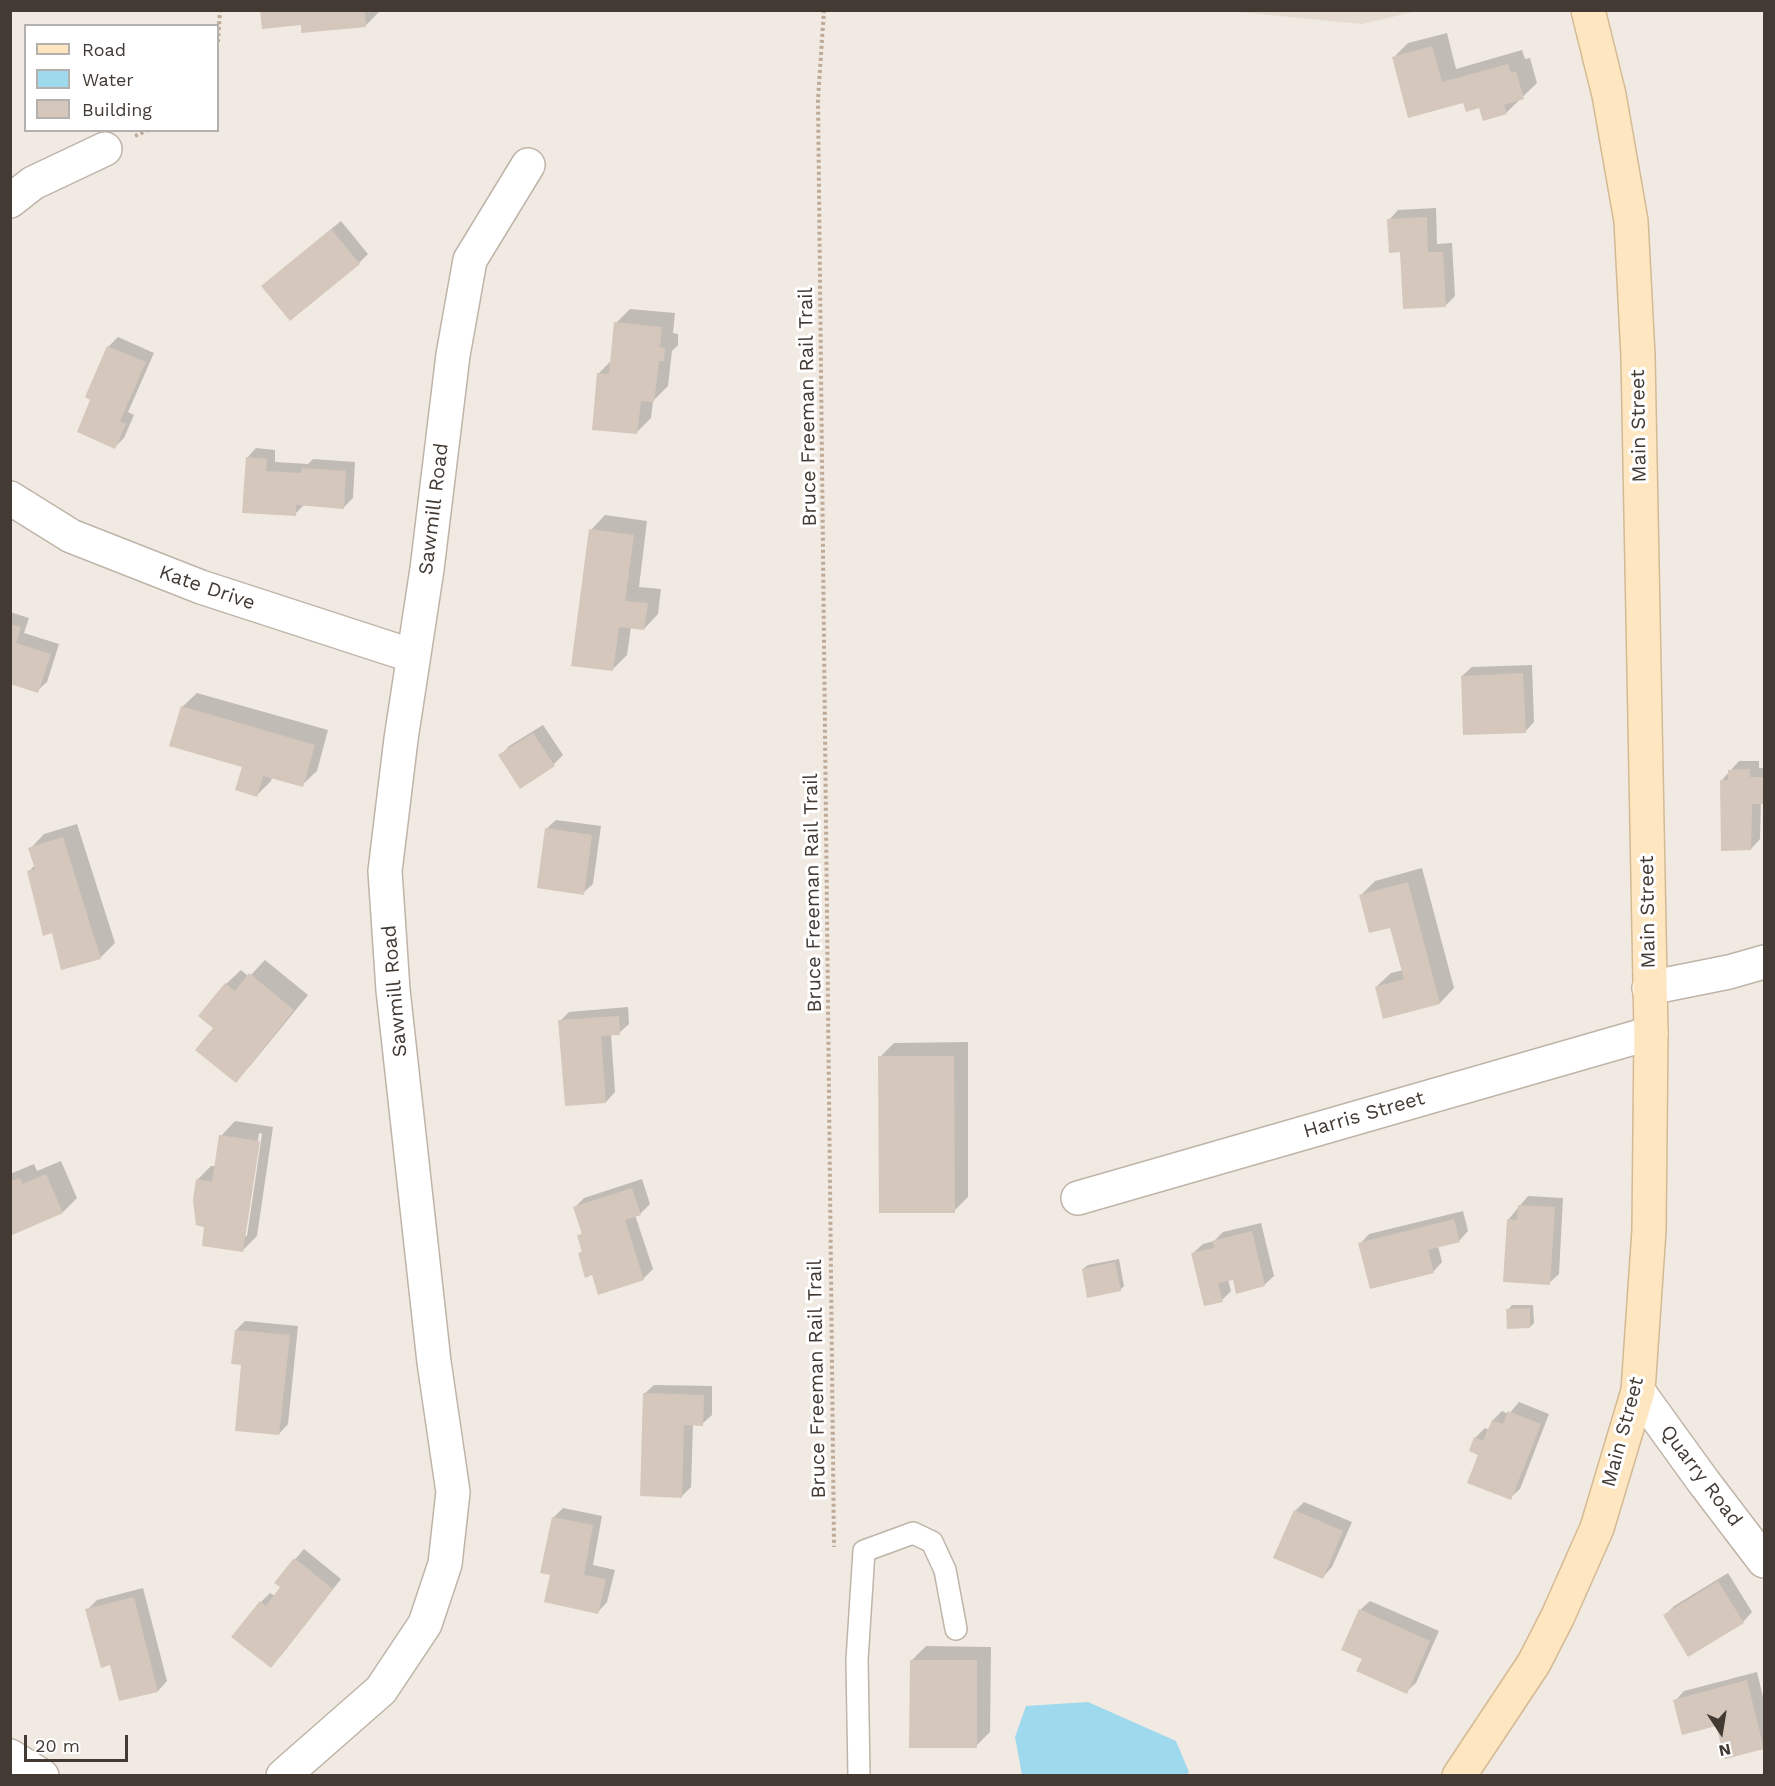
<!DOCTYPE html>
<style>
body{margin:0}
#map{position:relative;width:1775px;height:1786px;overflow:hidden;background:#f1eae2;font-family:"Work Sans",sans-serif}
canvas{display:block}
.frame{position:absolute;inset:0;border:12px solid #423a33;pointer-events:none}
.legend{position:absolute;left:24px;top:24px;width:195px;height:108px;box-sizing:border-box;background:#fff;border:2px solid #b3b0ad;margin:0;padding:8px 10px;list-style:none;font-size:18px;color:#423a33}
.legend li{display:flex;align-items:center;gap:12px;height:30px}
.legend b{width:30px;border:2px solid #b3b0ad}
.north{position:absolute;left:1691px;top:1702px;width:60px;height:60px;-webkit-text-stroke:4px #fff;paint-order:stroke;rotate:168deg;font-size:16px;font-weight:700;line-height:24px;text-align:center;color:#423a33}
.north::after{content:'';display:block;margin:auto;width:21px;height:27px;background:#423a33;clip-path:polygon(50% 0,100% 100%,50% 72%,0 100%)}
.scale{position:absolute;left:24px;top:1735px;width:104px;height:27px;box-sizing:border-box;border:3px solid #423a33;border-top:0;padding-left:8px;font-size:18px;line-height:21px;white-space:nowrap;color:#423a33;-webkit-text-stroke:4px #fff;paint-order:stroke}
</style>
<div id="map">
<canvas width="1775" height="1786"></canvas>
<div class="frame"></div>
<ul class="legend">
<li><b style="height:8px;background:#fee6c0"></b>Road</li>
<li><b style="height:16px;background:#9ed9ee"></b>Water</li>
<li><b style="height:16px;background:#d5c7bb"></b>Building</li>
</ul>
<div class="north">N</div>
<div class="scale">20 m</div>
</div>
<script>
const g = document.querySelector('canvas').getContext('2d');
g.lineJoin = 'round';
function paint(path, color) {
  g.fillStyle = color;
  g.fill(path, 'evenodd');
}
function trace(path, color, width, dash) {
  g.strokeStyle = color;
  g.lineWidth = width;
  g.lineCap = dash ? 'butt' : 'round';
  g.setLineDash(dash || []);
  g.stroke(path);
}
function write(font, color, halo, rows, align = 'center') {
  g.font = font + ' "Work Sans",sans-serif';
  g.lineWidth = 6;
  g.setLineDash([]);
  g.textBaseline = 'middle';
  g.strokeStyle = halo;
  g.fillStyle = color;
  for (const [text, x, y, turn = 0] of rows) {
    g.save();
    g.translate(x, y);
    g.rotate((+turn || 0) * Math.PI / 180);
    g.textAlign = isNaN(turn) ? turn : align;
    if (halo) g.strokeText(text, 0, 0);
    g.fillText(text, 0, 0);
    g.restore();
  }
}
const residential = new Path2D(`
 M 1228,11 L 1417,10 L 1417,11 L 1362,24 Z`);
const water = new Path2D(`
 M 1088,1702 L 1176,1741 L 1189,1772 L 1186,1776 L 1022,1775 L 1015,1737 L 1026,1706 Z`);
const shadow = new Path2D(`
 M 262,10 L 380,10 L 380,11 L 365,26 Z
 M 1447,33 L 1456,69 L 1522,50 L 1525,59 L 1530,58 L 1537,83 L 1506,113 L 1464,101 L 1393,58 L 1408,43 Z
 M 1436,208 L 1437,244 L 1452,243 L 1455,296 L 1445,306 L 1401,251 L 1389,220 L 1398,210 Z
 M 341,221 L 368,254 L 359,263 L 273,277 Z
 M 630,309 L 675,313 L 673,333 L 678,334 L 678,345 L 672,351 L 668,386 L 653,401 L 651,418 L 637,432 L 599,373 L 612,360 L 616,323 Z
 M 118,337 L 154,353 L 128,412 L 134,415 L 124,438 L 115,447 L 92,399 L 108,347 Z
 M 256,448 L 275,450 L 275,462 L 308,464 L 313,459 L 355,462 L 353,498 L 344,507 L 305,504 L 295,514 L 247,458 Z
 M 605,515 L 647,521 L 639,587 L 661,589 L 658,614 L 644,629 L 631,627 L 627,655 L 613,669 L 591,530 Z
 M 10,612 L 29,618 L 24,633 L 59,644 L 47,682 L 37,691 L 10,682 Z
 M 1532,665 L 1534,722 L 1525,732 L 1462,676 L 1472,667 Z
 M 197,693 L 328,730 L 317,771 L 302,785 L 272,777 L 271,781 L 257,795 L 244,766 L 182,707 Z
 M 543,725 L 563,755 L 554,764 L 500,756 L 509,746 Z
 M 1739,761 L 1759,761 L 1759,768 L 1764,768 L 1764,802 L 1761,802 L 1760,839 L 1751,849 L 1722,780 Z
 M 556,820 L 601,826 L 593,884 L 583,893 L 546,829 Z
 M 77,824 L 115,943 L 101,957 L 62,968 L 53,931 L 28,872 L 35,865 L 30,849 L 44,834 Z
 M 1422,868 L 1454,988 L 1440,1003 L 1376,987 L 1391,973 L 1403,970 L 1391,926 L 1361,895 L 1375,881 Z
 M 265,960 L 308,995 L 250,1066 L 236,1080 L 215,1028 L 226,984 L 241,970 L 249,977 Z
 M 628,1007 L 629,1024 L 619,1033 L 611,1034 L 615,1092 L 606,1102 L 560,1021 L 569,1012 Z
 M 968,1042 L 968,1197 L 954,1211 L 880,1057 L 894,1043 Z
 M 235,1121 L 273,1127 L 257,1236 L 243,1250 L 197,1180 L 211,1166 L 216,1166 L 221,1136 ZM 259,1133 L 262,1134 L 247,1236 L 244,1236 Z
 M 61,1161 L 77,1198 L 63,1212 L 10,1235 L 10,1174 L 34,1164 L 37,1171 Z
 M 642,1179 L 650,1204 L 640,1214 L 635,1215 L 653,1269 L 643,1279 L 593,1273 L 579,1254 L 583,1250 L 579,1236 L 583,1232 L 575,1207 L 584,1198 Z
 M 1528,1196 L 1563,1198 L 1559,1274 L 1549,1283 L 1508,1220 Z
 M 1463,1211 L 1468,1231 L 1459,1241 L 1438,1246 L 1442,1262 L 1433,1272 L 1360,1244 L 1369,1234 Z
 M 1261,1223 L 1274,1276 L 1264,1285 L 1234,1278 L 1228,1279 L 1231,1291 L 1222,1300 L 1193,1253 L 1203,1244 L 1214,1241 L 1223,1232 Z
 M 1119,1259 L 1124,1286 L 1120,1290 L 1083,1269 L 1088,1265 Z
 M 1512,1305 L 1533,1305 L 1534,1323 L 1530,1327 L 1508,1310 Z
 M 245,1321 L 298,1326 L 288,1424 L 279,1434 L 243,1364 L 236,1330 Z
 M 654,1385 L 712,1386 L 712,1415 L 702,1424 L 693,1424 L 691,1487 L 682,1496 L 644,1394 Z
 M 1519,1402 L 1549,1414 L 1520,1489 L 1510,1498 L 1480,1454 L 1475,1438 L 1485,1428 L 1489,1430 L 1493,1420 L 1502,1411 L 1509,1414 Z
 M 1304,1502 L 1352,1522 L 1332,1567 L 1323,1577 L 1295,1511 Z
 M 563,1508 L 602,1516 L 593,1565 L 615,1570 L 607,1602 L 598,1612 L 551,1574 L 542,1572 L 554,1517 Z
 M 304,1549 L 341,1579 L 280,1657 L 261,1602 L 270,1593 L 275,1596 L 282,1587 L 276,1582 Z
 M 1728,1573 L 1752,1612 L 1743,1622 L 1665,1615 L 1674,1606 Z
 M 143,1588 L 167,1681 L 158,1691 L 111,1664 L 87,1610 L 97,1600 Z
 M 1370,1601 L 1439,1631 L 1416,1683 L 1406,1692 L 1364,1658 L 1360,1610 Z
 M 926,1646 L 991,1647 L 990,1732 L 976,1746 L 911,1661 Z
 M 1757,1672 L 1764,1701 L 1764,1747 L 1726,1757 L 1717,1724 L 1675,1701 L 1684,1691 Z`);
const building = new Path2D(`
 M 260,10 L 365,10 L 366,27 L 301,33 L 301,25 L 262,29 Z
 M 1432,46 L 1442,82 L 1508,64 L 1511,73 L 1516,71 L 1524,99 L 1504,105 L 1507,114 L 1483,121 L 1479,108 L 1466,112 L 1463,103 L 1408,118 L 1392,57 Z
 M 1427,217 L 1428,252 L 1443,252 L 1446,307 L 1403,309 L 1400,252 L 1389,253 L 1387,219 Z
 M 331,229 L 360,264 L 290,321 L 261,286 Z
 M 614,322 L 662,327 L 660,347 L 665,348 L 664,361 L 659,361 L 654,402 L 641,401 L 637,434 L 592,430 L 597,373 L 609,374 Z
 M 107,346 L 146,362 L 120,421 L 126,424 L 115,449 L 77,432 L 90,400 L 85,397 Z
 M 246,457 L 267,459 L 266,471 L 301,473 L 302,468 L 346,471 L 344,509 L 296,505 L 296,516 L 242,513 Z
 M 589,529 L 634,535 L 625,601 L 648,603 L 644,630 L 619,627 L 613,671 L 571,666 Z
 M 10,624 L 21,627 L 16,643 L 51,654 L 38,693 L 10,684 Z
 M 1523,673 L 1526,733 L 1463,735 L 1461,676 Z
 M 181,706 L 315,745 L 303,787 L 263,776 L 257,797 L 235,790 L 242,767 L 169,746 Z
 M 533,733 L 555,766 L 520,789 L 498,755 Z
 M 1750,769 L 1750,777 L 1764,777 L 1764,804 L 1752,804 L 1751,850 L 1721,851 L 1720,780 L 1728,780 L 1728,770 Z
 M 545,828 L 592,835 L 584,895 L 537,888 Z
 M 63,837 L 101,959 L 61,970 L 52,933 L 43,936 L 27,871 L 35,869 L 28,848 Z
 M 1408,882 L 1440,1004 L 1383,1019 L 1375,987 L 1404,979 L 1390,928 L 1369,933 L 1359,895 Z
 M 249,973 L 294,1010 L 236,1083 L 195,1050 L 213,1028 L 198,1016 L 225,983 L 235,991 Z
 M 619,1016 L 620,1035 L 601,1036 L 606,1103 L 565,1106 L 558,1020 Z
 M 878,1056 L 954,1056 L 955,1213 L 879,1213 Z
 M 219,1135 L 260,1141 L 243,1252 L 202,1246 L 204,1227 L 196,1225 L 193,1200 L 196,1179 L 212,1182 Z
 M 46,1174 L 63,1213 L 10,1236 L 10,1181 L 20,1178 L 23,1184 Z
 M 632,1188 L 641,1215 L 625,1220 L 644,1280 L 598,1295 L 592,1275 L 585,1278 L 578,1253 L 582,1252 L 577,1235 L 582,1234 L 573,1207 Z
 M 1518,1205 L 1555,1207 L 1550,1285 L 1503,1282 L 1507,1219 L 1517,1220 Z
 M 1454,1219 L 1460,1242 L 1428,1250 L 1434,1273 L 1370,1289 L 1358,1243 Z
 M 1252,1231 L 1265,1286 L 1236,1294 L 1233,1280 L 1218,1283 L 1223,1302 L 1204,1306 L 1191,1253 L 1214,1248 L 1212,1241 Z
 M 1115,1262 L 1121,1291 L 1087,1298 L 1082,1269 Z
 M 1530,1308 L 1530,1328 L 1507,1329 L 1506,1309 Z
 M 235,1330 L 290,1335 L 279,1435 L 235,1431 L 241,1365 L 231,1364 Z
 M 643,1393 L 704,1395 L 703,1426 L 684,1425 L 682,1498 L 640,1496 Z
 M 1508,1411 L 1541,1424 L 1511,1500 L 1467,1483 L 1478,1455 L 1469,1451 L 1474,1437 L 1483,1441 L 1492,1420 L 1503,1424 Z
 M 1294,1510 L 1343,1531 L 1323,1579 L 1273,1558 Z
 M 552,1517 L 593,1525 L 584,1575 L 606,1579 L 598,1614 L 544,1602 L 550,1575 L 540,1573 Z
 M 294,1558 L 333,1589 L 271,1668 L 231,1637 L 260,1601 L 266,1606 L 280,1587 L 274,1583 Z
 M 1718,1581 L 1744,1623 L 1688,1657 L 1663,1615 Z
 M 134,1597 L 158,1692 L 119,1701 L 110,1665 L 101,1668 L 85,1609 Z
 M 1359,1609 L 1430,1641 L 1407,1694 L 1356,1671 L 1362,1659 L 1341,1650 Z
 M 910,1660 L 977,1660 L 977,1748 L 909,1748 Z
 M 1747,1680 L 1764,1749 L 1725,1759 L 1716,1726 L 1682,1735 L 1673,1700 Z`);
const path = new Path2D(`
 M 824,10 L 818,99 L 834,1547
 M 218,42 L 220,10
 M 135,136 L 148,130`);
const lane = new Path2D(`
 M 859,1776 L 857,1660 L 864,1551 L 913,1533 L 932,1542 L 945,1570 L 956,1629`);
const street = new Path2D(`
 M 10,201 L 33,183 L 105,149
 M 10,498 L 71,536 L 201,587 L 413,656
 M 1649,988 L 1729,972 L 1764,962
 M 1078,1198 L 1651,1033
 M 1638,1391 L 1703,1481 L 1764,1561
 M 10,1756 L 42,1776
 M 283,1776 L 381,1690 L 425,1624 L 445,1564 L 453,1492 L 434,1362 L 393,990 L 385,871 L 401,739 L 427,569 L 453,355 L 470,260 L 528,165`);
const secondary = new Path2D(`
 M 1459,1776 L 1534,1663 L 1558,1616 L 1597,1528 L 1638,1391 L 1649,1230 L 1651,1033 L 1638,356 L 1631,221 L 1609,95 L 1588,10`);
const streetNames = [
 ["Bruce Freeman Rail Trail",808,407,-91],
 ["Main Street",1639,426,-91],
 ["Sawmill Road",434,509,-83],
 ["Kate Drive",207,588,19],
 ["Bruce Freeman Rail Trail",813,893,-91],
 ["Main Street",1648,912,-91],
 ["Sawmill Road",395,991,-95],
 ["Harris Street",1364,1115,-16],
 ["Bruce Freeman Rail Trail",817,1379,-91],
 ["Main Street",1623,1432,-75],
 ["Quarry Road",1701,1476,53]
];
paint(residential, '#e5dbd0');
paint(water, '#9ed9ee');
paint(shadow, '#0003');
paint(building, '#d5c7bb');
trace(lane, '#bfb4a8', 24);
trace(street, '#bfb4a8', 36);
trace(secondary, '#d4ba94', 36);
trace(path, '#beaa97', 4, [3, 3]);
trace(lane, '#fff', 21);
trace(street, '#fff', 33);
trace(secondary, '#fee6c0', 33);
write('20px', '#423a33', '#fff', streetNames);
</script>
